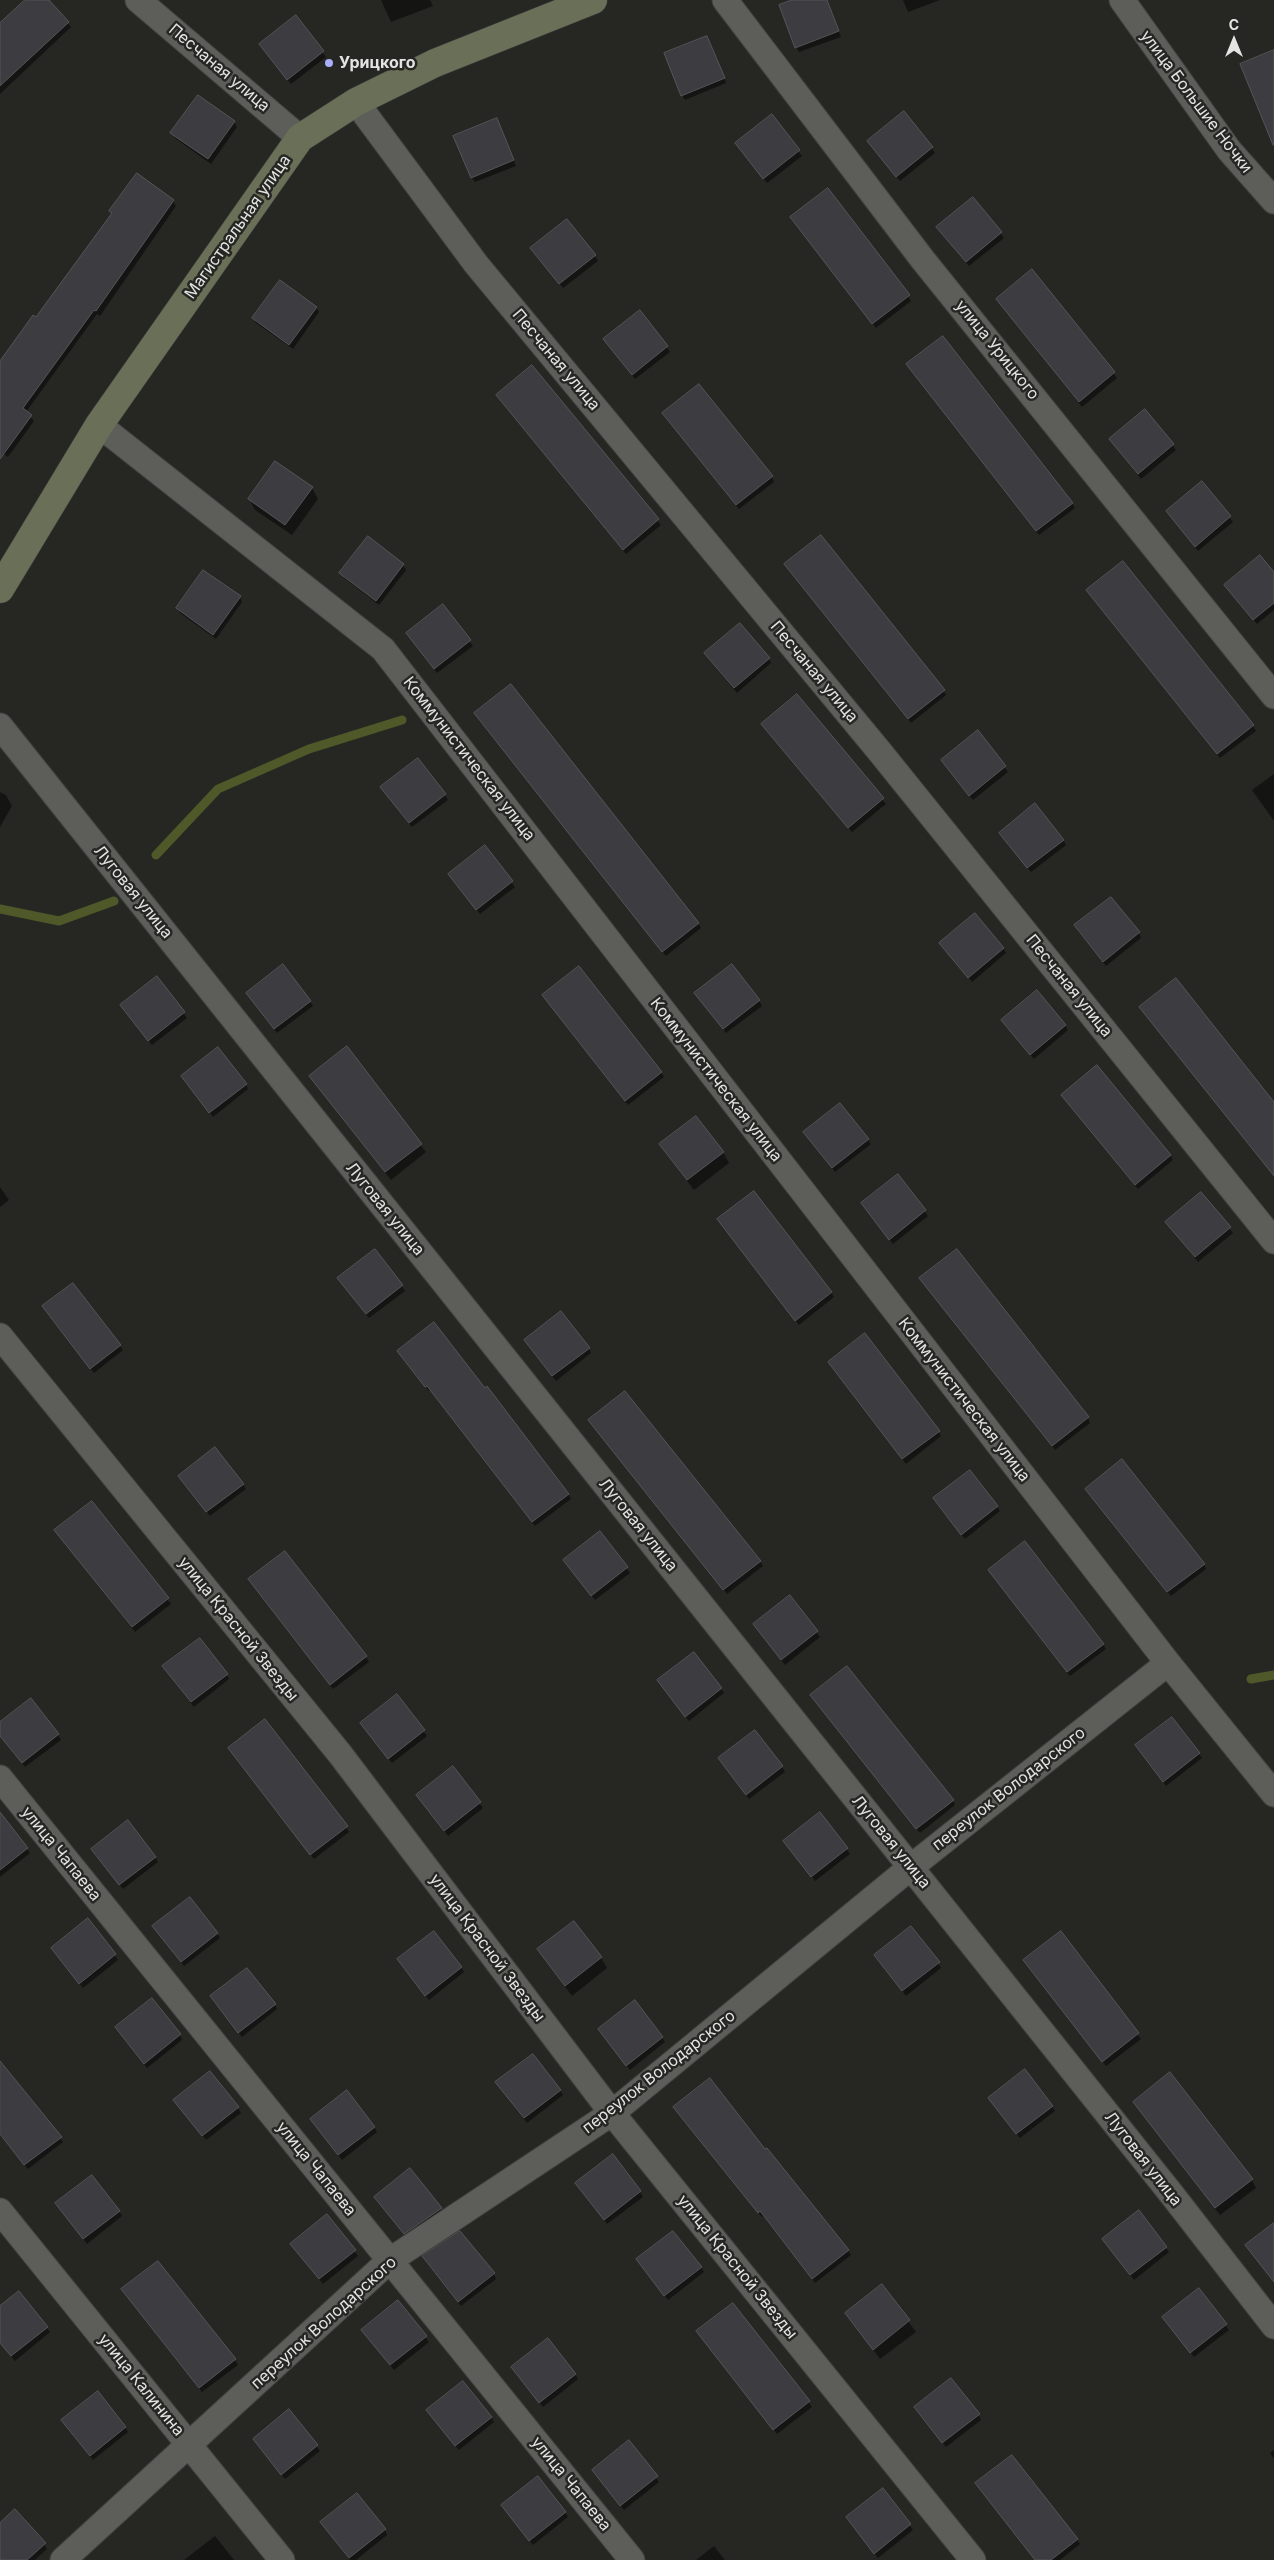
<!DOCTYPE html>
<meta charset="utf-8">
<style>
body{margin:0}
#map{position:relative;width:1274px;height:2560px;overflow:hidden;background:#262723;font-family:Inter,sans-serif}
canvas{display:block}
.north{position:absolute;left:1209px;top:15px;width:50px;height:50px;-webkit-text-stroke:4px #262723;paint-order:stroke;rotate:0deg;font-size:14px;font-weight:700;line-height:20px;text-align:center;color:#e4e5e3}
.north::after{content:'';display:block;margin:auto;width:18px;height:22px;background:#e4e5e3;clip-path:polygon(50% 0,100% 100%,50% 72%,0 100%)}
</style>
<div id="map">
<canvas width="1274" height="2560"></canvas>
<div class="north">С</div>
</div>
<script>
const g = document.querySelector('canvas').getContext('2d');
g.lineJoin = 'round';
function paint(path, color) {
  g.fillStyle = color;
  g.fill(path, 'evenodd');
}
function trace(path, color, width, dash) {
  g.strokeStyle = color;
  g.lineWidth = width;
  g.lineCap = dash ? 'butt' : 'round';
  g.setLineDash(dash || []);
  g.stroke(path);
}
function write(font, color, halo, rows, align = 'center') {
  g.font = font + ' Inter,sans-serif';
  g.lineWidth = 5;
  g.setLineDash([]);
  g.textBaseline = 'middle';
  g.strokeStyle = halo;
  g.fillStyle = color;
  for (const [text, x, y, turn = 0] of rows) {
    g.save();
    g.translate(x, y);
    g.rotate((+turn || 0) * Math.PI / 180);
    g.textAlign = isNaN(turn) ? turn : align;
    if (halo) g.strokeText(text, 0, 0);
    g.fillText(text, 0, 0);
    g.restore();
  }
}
const shadow = new Path2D(`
 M 27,0 L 48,0 L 71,27 L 0,94 L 0,25 Z
 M 381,0 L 430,0 L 433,6 L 391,22 Z
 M 795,0 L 827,0 L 841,37 L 799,52 L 796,47 Z
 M 903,0 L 940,0 L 908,12 Z
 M 295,17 L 326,57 L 291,84 L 260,45 Z
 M 710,42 L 726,83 L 685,100 L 682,95 Z
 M 198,96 L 234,122 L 237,127 L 211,164 L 175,138 L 172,133 Z
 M 772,116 L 802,156 L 767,183 L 739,148 Z
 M 499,124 L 516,166 L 475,182 L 472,178 Z
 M 872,146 L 932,148 L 935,153 L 900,181 Z
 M 973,199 L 1004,238 L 969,266 L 941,232 Z
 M 173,201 L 176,206 L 100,316 L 97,314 L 26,412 L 34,421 L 8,457 L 0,451 L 0,383 L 36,319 L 112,214 L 111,211 Z
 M 795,222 L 908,296 L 911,301 L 876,328 Z
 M 535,253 L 595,256 L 598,261 L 563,288 Z
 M 1032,271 L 1117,378 L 1082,407 L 997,299 Z
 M 316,307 L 319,312 L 293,349 L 256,323 L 253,318 Z
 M 640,312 L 670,352 L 635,379 L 608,344 Z
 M 532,367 L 661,525 L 626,554 L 498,396 Z
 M 910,369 L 1072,503 L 1075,508 L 1039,535 Z
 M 1145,411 L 1176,450 L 1141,479 L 1110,439 Z
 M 666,418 L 772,477 L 774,482 L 739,509 Z
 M 1202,483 L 1233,522 L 1198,551 L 1167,511 Z
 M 312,488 L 318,499 L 292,535 L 255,510 L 249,499 Z
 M 368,538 L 403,565 L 406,570 L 379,605 L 344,578 L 341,573 Z
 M 788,569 L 944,691 L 946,695 L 911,723 Z
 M 1274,574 L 1274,610 L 1257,624 L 1228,590 Z
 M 1090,595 L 1253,726 L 1256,731 L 1220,758 Z
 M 240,597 L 242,602 L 216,639 L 180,613 L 177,608 Z
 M 443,606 L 473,646 L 437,673 L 407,633 Z
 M 708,658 L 769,658 L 771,663 L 737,693 Z
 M 797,696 L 886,804 L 852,832 L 763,725 Z
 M 478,718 L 698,923 L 701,928 L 666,956 Z
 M 977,732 L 1008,772 L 973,800 L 945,765 Z
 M 1274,774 L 1274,821 L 1252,790 Z
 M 0,792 L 6,795 L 12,806 L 0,827 Z
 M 385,792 L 445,795 L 448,800 L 412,827 Z
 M 1003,838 L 1063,840 L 1066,845 L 1031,872 Z
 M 485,847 L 515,887 L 480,914 L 452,879 Z
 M 1078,931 L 1139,933 L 1141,938 L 1106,966 Z
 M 940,943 L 1003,948 L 1006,953 L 972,982 Z
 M 157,978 L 187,1018 L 152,1045 L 124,1010 Z
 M 247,993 L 310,1001 L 313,1006 L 277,1033 Z
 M 543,995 L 661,1072 L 664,1077 L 628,1105 Z
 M 699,998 L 759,1001 L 762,1006 L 726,1033 Z
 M 1002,1020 L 1065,1025 L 1068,1030 L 1034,1059 Z
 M 346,1048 L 426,1152 L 391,1180 L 316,1084 Z
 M 186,1081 L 246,1084 L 248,1089 L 213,1117 Z
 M 1062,1095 L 1170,1155 L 1173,1160 L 1138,1189 Z
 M 808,1137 L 868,1140 L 871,1144 L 835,1172 Z
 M 660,1145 L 723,1152 L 729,1163 L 694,1190 Z
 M 898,1176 L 928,1216 L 893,1244 L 865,1208 Z
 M 0,1187 L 9,1200 L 0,1207 Z
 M 1201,1194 L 1233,1233 L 1198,1262 L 1167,1223 Z
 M 722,1225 L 831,1292 L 834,1297 L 799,1325 Z
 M 342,1283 L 402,1286 L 405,1291 L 369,1318 Z
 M 924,1283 L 1088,1418 L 1090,1423 L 1055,1450 Z
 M 46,1312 L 120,1346 L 123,1350 L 94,1373 Z
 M 528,1346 L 589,1348 L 591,1353 L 556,1381 Z
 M 401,1356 L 568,1494 L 571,1499 L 535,1526 L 431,1390 L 429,1391 Z
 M 832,1367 L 938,1431 L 941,1436 L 906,1464 Z
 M 593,1425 L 760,1561 L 763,1566 L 727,1594 Z
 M 183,1481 L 243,1484 L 246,1489 L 210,1516 Z
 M 1090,1494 L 1204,1564 L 1206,1569 L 1171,1596 Z
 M 91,1503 L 171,1604 L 135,1632 L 59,1535 Z
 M 937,1504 L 997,1507 L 1000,1511 L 965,1539 Z
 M 600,1533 L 630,1573 L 595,1600 L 567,1565 Z
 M 249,1580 L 366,1657 L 369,1662 L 333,1689 Z
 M 790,1597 L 820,1637 L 785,1665 L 757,1629 Z
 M 1040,1637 L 1103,1644 L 1106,1649 L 1070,1676 Z
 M 167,1672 L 227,1675 L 229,1679 L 194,1707 Z
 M 661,1685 L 721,1688 L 724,1693 L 689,1721 Z
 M 397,1696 L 427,1736 L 392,1763 L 365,1728 Z
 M 815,1700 L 953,1800 L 955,1805 L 920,1833 Z
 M 0,1724 L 58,1735 L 61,1740 L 25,1767 L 0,1735 Z
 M 1136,1746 L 1199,1754 L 1202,1758 L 1166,1786 Z
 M 232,1753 L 346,1827 L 349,1832 L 314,1859 Z
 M 719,1759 L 782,1767 L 785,1772 L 749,1799 Z
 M 453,1768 L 483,1808 L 448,1836 L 421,1800 Z
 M 820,1813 L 850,1854 L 815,1881 L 787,1846 Z
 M 0,1814 L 30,1853 L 0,1877 Z
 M 95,1854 L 155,1857 L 158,1862 L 123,1889 Z
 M 88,1920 L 118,1960 L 83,1988 L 55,1953 Z
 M 157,1931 L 217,1933 L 220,1938 L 184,1966 Z
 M 1060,1933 L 1141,2039 L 1106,2066 L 1028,1965 Z
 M 538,1950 L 601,1958 L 607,1968 L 572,1996 Z
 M 879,1960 L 938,1963 L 941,1968 L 906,1996 Z
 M 401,1965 L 461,1967 L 464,1972 L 429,2000 Z
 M 214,2002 L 275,2004 L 277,2009 L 242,2037 Z
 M 120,2033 L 180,2035 L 182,2040 L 147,2068 Z
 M 602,2034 L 662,2038 L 665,2042 L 630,2070 Z
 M 0,2061 L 63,2142 L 28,2169 L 0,2135 Z
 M 500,2088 L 560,2090 L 563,2095 L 527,2123 Z
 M 1134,2102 L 1252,2180 L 1256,2188 L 1220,2215 Z
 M 992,2103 L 1052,2106 L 1055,2111 L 1020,2138 Z
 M 178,2105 L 238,2108 L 241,2113 L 206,2140 Z
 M 678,2112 L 848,2250 L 851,2255 L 815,2283 L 763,2216 L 762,2217 Z
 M 311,2120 L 374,2127 L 377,2132 L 342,2160 Z
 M 410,2170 L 444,2214 L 408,2238 L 375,2197 Z
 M 580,2188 L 640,2192 L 643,2197 L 607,2224 Z
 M 56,2204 L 119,2211 L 122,2216 L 87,2244 Z
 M 327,2216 L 358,2256 L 323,2284 L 295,2249 Z
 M 1104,2240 L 1166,2248 L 1169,2252 L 1134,2280 Z
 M 426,2262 L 494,2274 L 496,2279 L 461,2306 Z
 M 641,2264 L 701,2267 L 704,2272 L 668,2300 Z
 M 882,2286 L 916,2332 L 880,2359 L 847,2314 Z
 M 1199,2290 L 1229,2330 L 1194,2357 L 1166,2322 Z
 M 125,2294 L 235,2360 L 238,2365 L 202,2392 Z
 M 398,2302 L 429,2342 L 394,2370 L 366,2335 Z
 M 733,2304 L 812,2407 L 777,2434 L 701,2336 Z
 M 0,2308 L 47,2328 L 50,2332 L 15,2361 L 0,2342 Z
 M 515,2372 L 575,2374 L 578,2379 L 543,2407 Z
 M 289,2411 L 320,2451 L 285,2479 L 254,2439 Z
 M 919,2412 L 979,2415 L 981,2420 L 946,2447 Z
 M 431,2415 L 491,2417 L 494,2422 L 459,2450 Z
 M 65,2425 L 125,2427 L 128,2432 L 93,2460 Z
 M 629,2442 L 659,2482 L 624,2510 L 596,2475 Z
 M 1274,2450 L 1274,2459 L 1270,2453 Z
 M 1012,2456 L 1080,2544 L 1060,2560 L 1036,2560 L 976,2484 Z
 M 883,2490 L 913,2530 L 878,2558 L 850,2522 Z
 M 502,2505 L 565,2512 L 568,2517 L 533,2545 Z
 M 0,2524 L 44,2544 L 47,2549 L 35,2560 L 0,2560 Z
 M 325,2528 L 385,2530 L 387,2535 L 356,2560 L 350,2560 Z
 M 215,2536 L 234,2560 L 184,2560 Z
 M 714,2546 L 725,2560 L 696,2560 Z`);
const stream = new Path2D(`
 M 156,855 L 218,789 L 309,749 L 402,720
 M 0,909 L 59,921 L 114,901
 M 1251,1679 L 1274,1675`);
const building = new Path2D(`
 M 25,0 L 49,0 L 69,22 L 0,86 L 0,23 Z
 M 792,0 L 827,0 L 839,31 L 795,48 L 779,5 Z
 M 296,15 L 324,51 L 287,80 L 259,44 Z
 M 707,36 L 725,78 L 681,96 L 664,53 Z
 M 1274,50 L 1274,145 L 1273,145 L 1240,64 Z
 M 198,95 L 235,121 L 208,159 L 170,133 Z
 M 904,111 L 933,147 L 896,177 L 867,141 Z
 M 772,114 L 800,150 L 763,179 L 735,143 Z
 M 497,118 L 514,160 L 471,178 L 453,136 Z
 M 137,173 L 174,200 L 96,311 L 94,310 L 23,408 L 32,415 L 0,459 L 0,361 L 33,315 L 36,317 L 112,213 L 109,211 Z
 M 828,188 L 910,295 L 872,324 L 790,217 Z
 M 973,197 L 1002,232 L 966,262 L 936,227 Z
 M 567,219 L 596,255 L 559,284 L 530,248 Z
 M 1032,269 L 1115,372 L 1079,402 L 996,299 Z
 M 280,280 L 317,307 L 289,345 L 252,318 Z
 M 640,310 L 668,346 L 632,375 L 603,339 Z
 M 943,336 L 1073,503 L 1036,531 L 906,364 Z
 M 532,365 L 659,519 L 623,550 L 496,395 Z
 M 699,384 L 773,476 L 736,505 L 662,413 Z
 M 1145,409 L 1174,444 L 1138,474 L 1109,439 Z
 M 275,461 L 313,487 L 285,525 L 248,499 Z
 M 1202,481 L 1231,516 L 1195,547 L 1166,511 Z
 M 821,535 L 945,690 L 908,719 L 784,564 Z
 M 368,536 L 404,564 L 376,601 L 339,573 Z
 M 1260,555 L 1274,572 L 1274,603 L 1253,620 L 1224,585 Z
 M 1123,561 L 1254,725 L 1217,754 L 1086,590 Z
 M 203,570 L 241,596 L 213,635 L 176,608 Z
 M 443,604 L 471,640 L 434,669 L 406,633 Z
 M 740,623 L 770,658 L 734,688 L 704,653 Z
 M 511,684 L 699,923 L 662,952 L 474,713 Z
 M 797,694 L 884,798 L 848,828 L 761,724 Z
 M 978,730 L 1006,766 L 969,796 L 941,760 Z
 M 418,758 L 446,794 L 409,823 L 380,787 Z
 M 1035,803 L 1064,840 L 1027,868 L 999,833 Z
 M 485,845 L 513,881 L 476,910 L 448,874 Z
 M 1111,897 L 1140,932 L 1103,962 L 1074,925 Z
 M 975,913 L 1004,948 L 968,978 L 939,943 Z
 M 283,964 L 311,1001 L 274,1029 L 246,993 Z
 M 732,964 L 760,1000 L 723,1029 L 694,993 Z
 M 579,966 L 662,1072 L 625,1101 L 542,995 Z
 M 157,976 L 185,1012 L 148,1041 L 120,1005 Z
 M 1176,978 L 1274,1102 L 1274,1176 L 1139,1007 Z
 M 1037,990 L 1066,1025 L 1030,1055 L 1001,1020 Z
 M 347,1046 L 422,1144 L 385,1172 L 309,1076 Z
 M 218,1047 L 247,1084 L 209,1113 L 181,1076 Z
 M 1097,1065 L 1171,1155 L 1135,1185 L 1061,1095 Z
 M 840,1103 L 869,1139 L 832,1168 L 803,1132 Z
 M 696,1116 L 724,1152 L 687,1180 L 659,1144 Z
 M 898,1174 L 926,1210 L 889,1240 L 861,1203 Z
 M 754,1191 L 832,1292 L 795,1321 L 717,1219 Z
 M 1201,1192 L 1231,1227 L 1195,1257 L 1165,1222 Z
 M 375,1249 L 403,1285 L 366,1314 L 337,1278 Z
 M 957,1249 L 1089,1417 L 1052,1446 L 919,1278 Z
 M 73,1283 L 121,1345 L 90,1369 L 42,1306 Z
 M 561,1311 L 590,1348 L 552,1376 L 524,1340 Z
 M 434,1322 L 485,1388 L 487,1386 L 569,1494 L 532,1522 L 427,1386 L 425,1387 L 397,1351 Z
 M 865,1333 L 940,1431 L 902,1459 L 828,1362 Z
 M 625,1391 L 761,1561 L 723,1590 L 588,1420 Z
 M 215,1447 L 244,1484 L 206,1512 L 178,1476 Z
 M 1122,1459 L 1205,1564 L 1167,1592 L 1085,1489 Z
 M 970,1470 L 998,1506 L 961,1535 L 933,1498 Z
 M 92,1501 L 169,1598 L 132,1627 L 54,1530 Z
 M 600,1531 L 628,1567 L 591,1596 L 563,1560 Z
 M 1025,1541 L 1104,1644 L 1067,1672 L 988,1570 Z
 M 285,1551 L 367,1656 L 330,1685 L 248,1579 Z
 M 790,1595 L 818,1631 L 781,1660 L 753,1624 Z
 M 200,1638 L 228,1674 L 191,1702 L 162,1666 Z
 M 694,1652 L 722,1688 L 685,1717 L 657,1680 Z
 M 847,1666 L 954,1800 L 916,1829 L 810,1695 Z
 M 397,1694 L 425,1730 L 388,1759 L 360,1723 Z
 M 31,1698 L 59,1734 L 22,1763 L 0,1736 L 0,1722 Z
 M 1172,1717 L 1200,1753 L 1163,1782 L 1135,1745 Z
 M 265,1719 L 348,1826 L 310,1855 L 228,1748 Z
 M 755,1730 L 783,1766 L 746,1795 L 718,1758 Z
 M 453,1766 L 481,1802 L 444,1831 L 416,1795 Z
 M 0,1812 L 28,1848 L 0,1870 Z
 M 820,1812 L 848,1848 L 811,1877 L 783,1841 Z
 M 128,1820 L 156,1857 L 119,1885 L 91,1849 Z
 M 190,1897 L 218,1933 L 181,1962 L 152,1926 Z
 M 88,1918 L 116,1954 L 79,1984 L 51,1948 Z
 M 574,1921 L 602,1957 L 565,1986 L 537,1949 Z
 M 911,1926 L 940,1962 L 902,1991 L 874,1955 Z
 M 434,1931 L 462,1967 L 425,1996 L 397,1959 Z
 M 1061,1931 L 1139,2033 L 1102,2062 L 1023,1960 Z
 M 247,1968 L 276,2004 L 238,2033 L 210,1996 Z
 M 152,1998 L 181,2034 L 144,2064 L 115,2027 Z
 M 635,2000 L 663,2037 L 626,2066 L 598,2029 Z
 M 533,2054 L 561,2090 L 524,2118 L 495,2082 Z
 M 0,2061 L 62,2137 L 24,2165 L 0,2134 Z
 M 1025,2069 L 1053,2106 L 1016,2134 L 988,2098 Z
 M 210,2071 L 239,2107 L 202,2136 L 173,2100 Z
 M 1170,2072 L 1253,2179 L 1215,2208 L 1133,2102 Z
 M 710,2078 L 765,2149 L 767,2148 L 849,2250 L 812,2279 L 760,2211 L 758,2213 L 673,2107 Z
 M 347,2090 L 375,2127 L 338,2155 L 310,2119 Z
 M 613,2154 L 641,2191 L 604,2220 L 575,2183 Z
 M 410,2168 L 442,2208 L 404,2234 L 374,2197 Z
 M 92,2175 L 120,2211 L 83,2239 L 55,2203 Z
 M 1139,2210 L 1167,2247 L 1130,2275 L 1102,2239 Z
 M 327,2214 L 356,2250 L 319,2279 L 290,2244 Z
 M 1274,2223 L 1274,2282 L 1245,2245 Z
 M 460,2231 L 495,2273 L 458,2302 L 422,2256 Z
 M 673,2231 L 702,2267 L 664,2296 L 636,2259 Z
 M 158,2261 L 236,2359 L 199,2388 L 121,2289 Z
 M 882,2284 L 910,2320 L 873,2350 L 845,2313 Z
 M 1199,2288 L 1227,2324 L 1190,2353 L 1162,2317 Z
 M 19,2291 L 48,2327 L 11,2356 L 0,2343 L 0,2306 Z
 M 398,2300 L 427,2336 L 390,2365 L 361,2330 Z
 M 733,2303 L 810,2401 L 773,2430 L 696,2331 Z
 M 548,2338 L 576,2374 L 539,2403 L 511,2367 Z
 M 951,2378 L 980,2414 L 942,2443 L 914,2407 Z
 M 463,2381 L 492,2417 L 455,2446 L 426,2410 Z
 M 98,2391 L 126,2427 L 90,2456 L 61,2420 Z
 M 289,2409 L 318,2445 L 281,2475 L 253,2439 Z
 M 629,2440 L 658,2476 L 620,2506 L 592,2470 Z
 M 1012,2455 L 1078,2539 L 1051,2560 L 1035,2560 L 975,2483 Z
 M 538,2476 L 566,2512 L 529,2541 L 501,2505 Z
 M 883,2488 L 911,2524 L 874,2554 L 846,2517 Z
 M 357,2493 L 386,2529 L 349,2558 L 320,2522 Z
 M 15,2509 L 46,2543 L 27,2560 L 0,2560 L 0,2523 Z`);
const street = new Path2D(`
 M 138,0 L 300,138
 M 725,0 L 923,260 L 1274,696
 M 1122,0 L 1229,150 L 1274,201
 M 356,102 L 476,264 L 880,752 L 1274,1241
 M 99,425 L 383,649 L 1168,1663 L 1274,1794
 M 0,726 L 1173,2196 L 1274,2326
 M 0,1336 L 340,1754 L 612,2113 L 973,2560
 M 0,1778 L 632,2560
 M 0,2211 L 282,2560
 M 63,2560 L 389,2261 L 612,2113 L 911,1867 L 1168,1663`);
const secondary = new Path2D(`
 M 0,589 L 99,425 L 300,138 L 356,102 L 435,63 L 593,0`);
const markers = [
 [329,63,5,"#abaffb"]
];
const poiNames = [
 ["Урицкого",339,63]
];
const streetNames = [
 ["Песчаная улица",219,68,40],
 ["улица Большие Ночки",1196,102,53],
 ["Магистральная улица",238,227,-55],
 ["улица Урицкого",997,350,51],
 ["Песчаная улица",556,360,50],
 ["Песчаная улица",814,672,50],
 ["Коммунистическая улица",469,759,52],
 ["Луговая улица",133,892,51],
 ["Песчаная улица",1069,986,51],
 ["Коммунистическая улица",716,1080,52],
 ["Луговая улица",385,1209,51],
 ["Коммунистическая улица",964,1400,52],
 ["Луговая улица",638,1525,51],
 ["улица Красной Звезды",238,1629,51],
 ["переулок Володарского",1009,1789,-38],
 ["Луговая улица",891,1842,51],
 ["улица Чапаева",61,1854,51],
 ["улица Красной Звезды",487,1948,53],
 ["переулок Володарского",659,2072,-38],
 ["Луговая улица",1143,2159,52],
 ["улица Чапаева",316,2169,51],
 ["улица Красной Звезды",737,2267,51],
 ["переулок Володарского",324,2323,-42],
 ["улица Калинина",141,2385,51],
 ["улица Чапаева",571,2484,51]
];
paint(shadow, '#0007');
trace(stream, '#4f5828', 9);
paint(building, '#3d3d41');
trace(building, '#555559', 1);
trace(street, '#424340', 27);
trace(secondary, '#424340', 29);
trace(street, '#5d5e5a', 25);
trace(secondary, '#6a6f58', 28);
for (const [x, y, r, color] of markers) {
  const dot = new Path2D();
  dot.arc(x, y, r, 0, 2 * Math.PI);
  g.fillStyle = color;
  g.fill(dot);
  trace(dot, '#262723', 2);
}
write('bold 16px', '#e4e5e3', '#262723', poiNames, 'left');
write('16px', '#e4e5e3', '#262723', streetNames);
</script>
